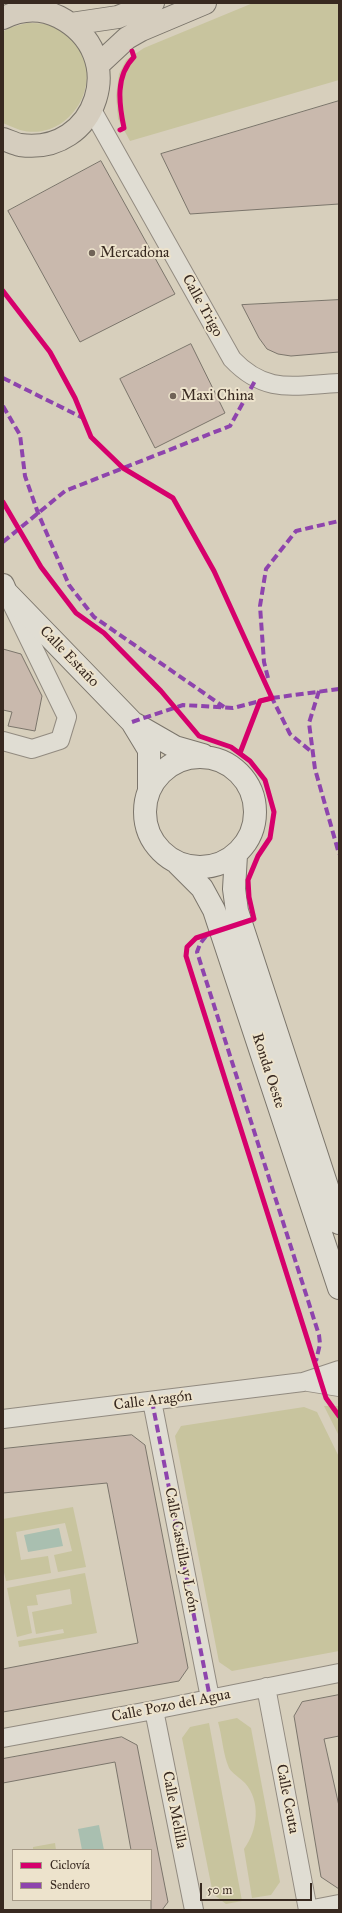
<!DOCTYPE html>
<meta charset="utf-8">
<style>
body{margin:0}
#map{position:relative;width:342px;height:1913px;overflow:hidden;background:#d7cfbc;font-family:"IM FELL Great Primer",serif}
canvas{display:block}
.frame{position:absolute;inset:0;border:4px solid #382920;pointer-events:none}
.legend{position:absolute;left:12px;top:1849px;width:140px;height:52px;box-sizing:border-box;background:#ede3cc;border:1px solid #a59987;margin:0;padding:5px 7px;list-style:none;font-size:12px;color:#382920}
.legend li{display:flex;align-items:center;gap:8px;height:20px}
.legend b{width:20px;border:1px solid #a59987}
.scale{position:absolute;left:200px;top:1883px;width:112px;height:18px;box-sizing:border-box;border:2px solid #382920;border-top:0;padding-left:5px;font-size:12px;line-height:14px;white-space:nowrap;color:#382920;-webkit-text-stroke:3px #ede3cc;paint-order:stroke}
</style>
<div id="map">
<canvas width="342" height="1913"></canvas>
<div class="frame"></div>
<ul class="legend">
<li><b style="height:5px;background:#d6006c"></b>Ciclovía</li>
<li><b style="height:5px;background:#8e44ad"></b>Sendero</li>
</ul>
<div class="scale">50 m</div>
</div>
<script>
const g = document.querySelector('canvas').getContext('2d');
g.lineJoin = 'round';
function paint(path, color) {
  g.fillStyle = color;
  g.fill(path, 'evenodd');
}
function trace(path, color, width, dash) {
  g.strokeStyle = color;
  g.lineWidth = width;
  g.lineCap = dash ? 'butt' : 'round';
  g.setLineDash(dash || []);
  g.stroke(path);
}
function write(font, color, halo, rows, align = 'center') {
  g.font = font + ' "IM FELL Great Primer",serif';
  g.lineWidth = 4;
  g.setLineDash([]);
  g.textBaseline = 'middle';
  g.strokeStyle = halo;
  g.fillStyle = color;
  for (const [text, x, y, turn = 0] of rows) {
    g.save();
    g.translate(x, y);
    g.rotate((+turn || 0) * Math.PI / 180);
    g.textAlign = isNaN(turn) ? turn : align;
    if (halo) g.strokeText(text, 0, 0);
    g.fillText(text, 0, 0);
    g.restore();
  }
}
const green = new Path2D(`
 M 253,3 L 339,3 L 339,80 L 130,141 L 118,119 L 116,96 L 119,74 L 126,60 L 144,48 Z
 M 27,23 C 32,23 39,23 45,24 C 55,26 64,32 71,39 C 110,75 72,144 20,130 C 14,128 8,125 3,123 L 3,32 L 8,28 Z
 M 324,1406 L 339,1406 L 339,1436 Z
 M 304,1407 L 317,1412 L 339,1457 L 339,1651 L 232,1671 L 219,1662 L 175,1436 L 181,1426 Z
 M 73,1507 L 86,1567 L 58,1572 L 54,1555 L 72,1551 L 65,1523 L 16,1532 L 21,1560 L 48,1556 L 51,1573 L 6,1581 L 3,1568 L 3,1519 Z
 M 85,1573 L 97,1633 L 19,1647 L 18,1641 L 64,1633 L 63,1629 L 36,1634 L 32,1612 L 72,1604 L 70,1589 L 36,1595 L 38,1605 L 27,1606 L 32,1633 L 17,1637 L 7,1588 Z
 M 237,1718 L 251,1728 L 280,1882 L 271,1895 L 252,1898 L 244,1849 C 258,1830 261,1801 245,1783 C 240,1778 232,1773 229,1768 C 223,1755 222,1735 218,1722 Z
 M 209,1723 L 242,1901 L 226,1904 L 213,1894 L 182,1738 L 190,1727 Z
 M 55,1843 L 56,1850 L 33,1850 L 33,1847 Z`);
const water = new Path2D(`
 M 59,1528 L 63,1546 L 28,1552 L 24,1535 Z
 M 99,1825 L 104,1850 L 82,1850 L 78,1829 Z`);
const building = new Path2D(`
 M 339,101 L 339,204 L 190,214 L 161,154 Z
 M 101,161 L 175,294 L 80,342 L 8,211 Z
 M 339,300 L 339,352 L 291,356 L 278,354 L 267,349 L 259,338 L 242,305 Z
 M 191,344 L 225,413 L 155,448 L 120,379 Z
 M 3,649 L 21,654 L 42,696 L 35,731 L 8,726 L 12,712 L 3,710 Z
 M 132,1435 L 145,1445 L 188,1668 L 179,1681 L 3,1712 L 3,1669 L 138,1643 L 107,1483 L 3,1493 L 3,1449 Z
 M 339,1695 L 339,1736 L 324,1739 L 339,1806 L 339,1889 L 321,1877 L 294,1716 L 302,1702 Z
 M 122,1737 L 137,1745 L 168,1902 L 162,1910 L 151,1910 L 151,1850 L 131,1850 L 115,1762 L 3,1783 L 3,1759 Z`);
const street = new Path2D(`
 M 92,110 L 232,359 C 266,395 294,385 339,383
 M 3,741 L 32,749 L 60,740 L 67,717 L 12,604
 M 308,1382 L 339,1387
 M 152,1401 L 210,1698
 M 3,1419 L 303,1382 L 339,1370
 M 266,1687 L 308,1910
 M 154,1710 L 194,1910
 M 3,1738 L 154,1710 L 339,1673
 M 308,1910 L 339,1904`);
const secondary = new Path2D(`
 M 3,585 L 6,592 L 132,722 L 149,750 L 149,788
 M 135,724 L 175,747 L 203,755
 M145 812a55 55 0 1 1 110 0a55 55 0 1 1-110 0Z
 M 236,855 L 234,889 L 237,911 L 339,1223
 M 178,864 L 202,888 L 214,910 L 339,1288`);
const primary = new Path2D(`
 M 3,18 C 21,9 41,8 59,17 C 131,54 97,156 20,145 C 15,144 9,141 3,139
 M 71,24 L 118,17 L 153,3
 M 98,65 L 127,38 L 141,30 L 205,3`);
const quiet = new Path2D(`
 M 3,378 L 83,418
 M 3,406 L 20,435 L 25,476 L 38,513 L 69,585 L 94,617 L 224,707
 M 3,542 L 65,491 L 230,426 L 256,379
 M 268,678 L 264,662 L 260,606 L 266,569 L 296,531 L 339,521
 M 319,691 L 309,723 L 315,769 L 339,854
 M 271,696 L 290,734 L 313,753
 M 132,722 L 183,705 L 233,708 L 272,698 L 339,689
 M 206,936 L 200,944 L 197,952 L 319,1335 L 320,1344 L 316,1361
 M 152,1401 L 210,1698`);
const cycleway = new Path2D(`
 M 120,130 L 124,128 C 119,104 115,76 134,57 L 132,51
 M 3,291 L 50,352 L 75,398 L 91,437 L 123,468 L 173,498 L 214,571 L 272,698 L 260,701 L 240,753
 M 3,502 L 41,567 L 76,613 L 104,633 L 161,691 L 199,736 L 231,747 L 250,761 L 265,780 L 274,812 L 270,838 L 258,856 L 248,880 L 249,897 L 254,919 L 196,938 L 187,947 L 186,956 L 326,1398 L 339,1416`);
const markers = [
 [92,253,4,"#706357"],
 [173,396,4,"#706357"]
];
const poiNames = [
 ["Mercadona",100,253],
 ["Maxi China",181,396]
];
const streetNames = [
 ["Calle Trigo",202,306,61],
 ["Calle Estaño",69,657,46],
 ["Ronda Oeste",268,1071,72],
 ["Calle Aragón",153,1401,-7],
 ["Calle Castilla y León",181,1550,79],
 ["Calle Pozo del Agua",171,1706,-11],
 ["Calle Ceuta",287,1799,79],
 ["Calle Melilla",174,1810,79]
];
paint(green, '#c8c49e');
paint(water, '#a9bfb0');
paint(building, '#c9b9ad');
trace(building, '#7b756b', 1);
trace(street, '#928b80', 20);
trace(secondary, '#7b756b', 24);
trace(primary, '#7b756b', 24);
trace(street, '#e0ddd3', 18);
trace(secondary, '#e0ddd3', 22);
trace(primary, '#d5cdbe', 22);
trace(quiet, '#8e44ad', 4, [8, 4]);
trace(cycleway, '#d6006c', 5);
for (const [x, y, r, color] of markers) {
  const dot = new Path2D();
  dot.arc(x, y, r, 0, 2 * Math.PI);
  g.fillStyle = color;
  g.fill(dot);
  trace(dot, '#ede3cc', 1.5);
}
write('15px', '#382920', '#ede3cc', poiNames, 'left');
write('15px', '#382920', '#ede3cc', streetNames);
</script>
